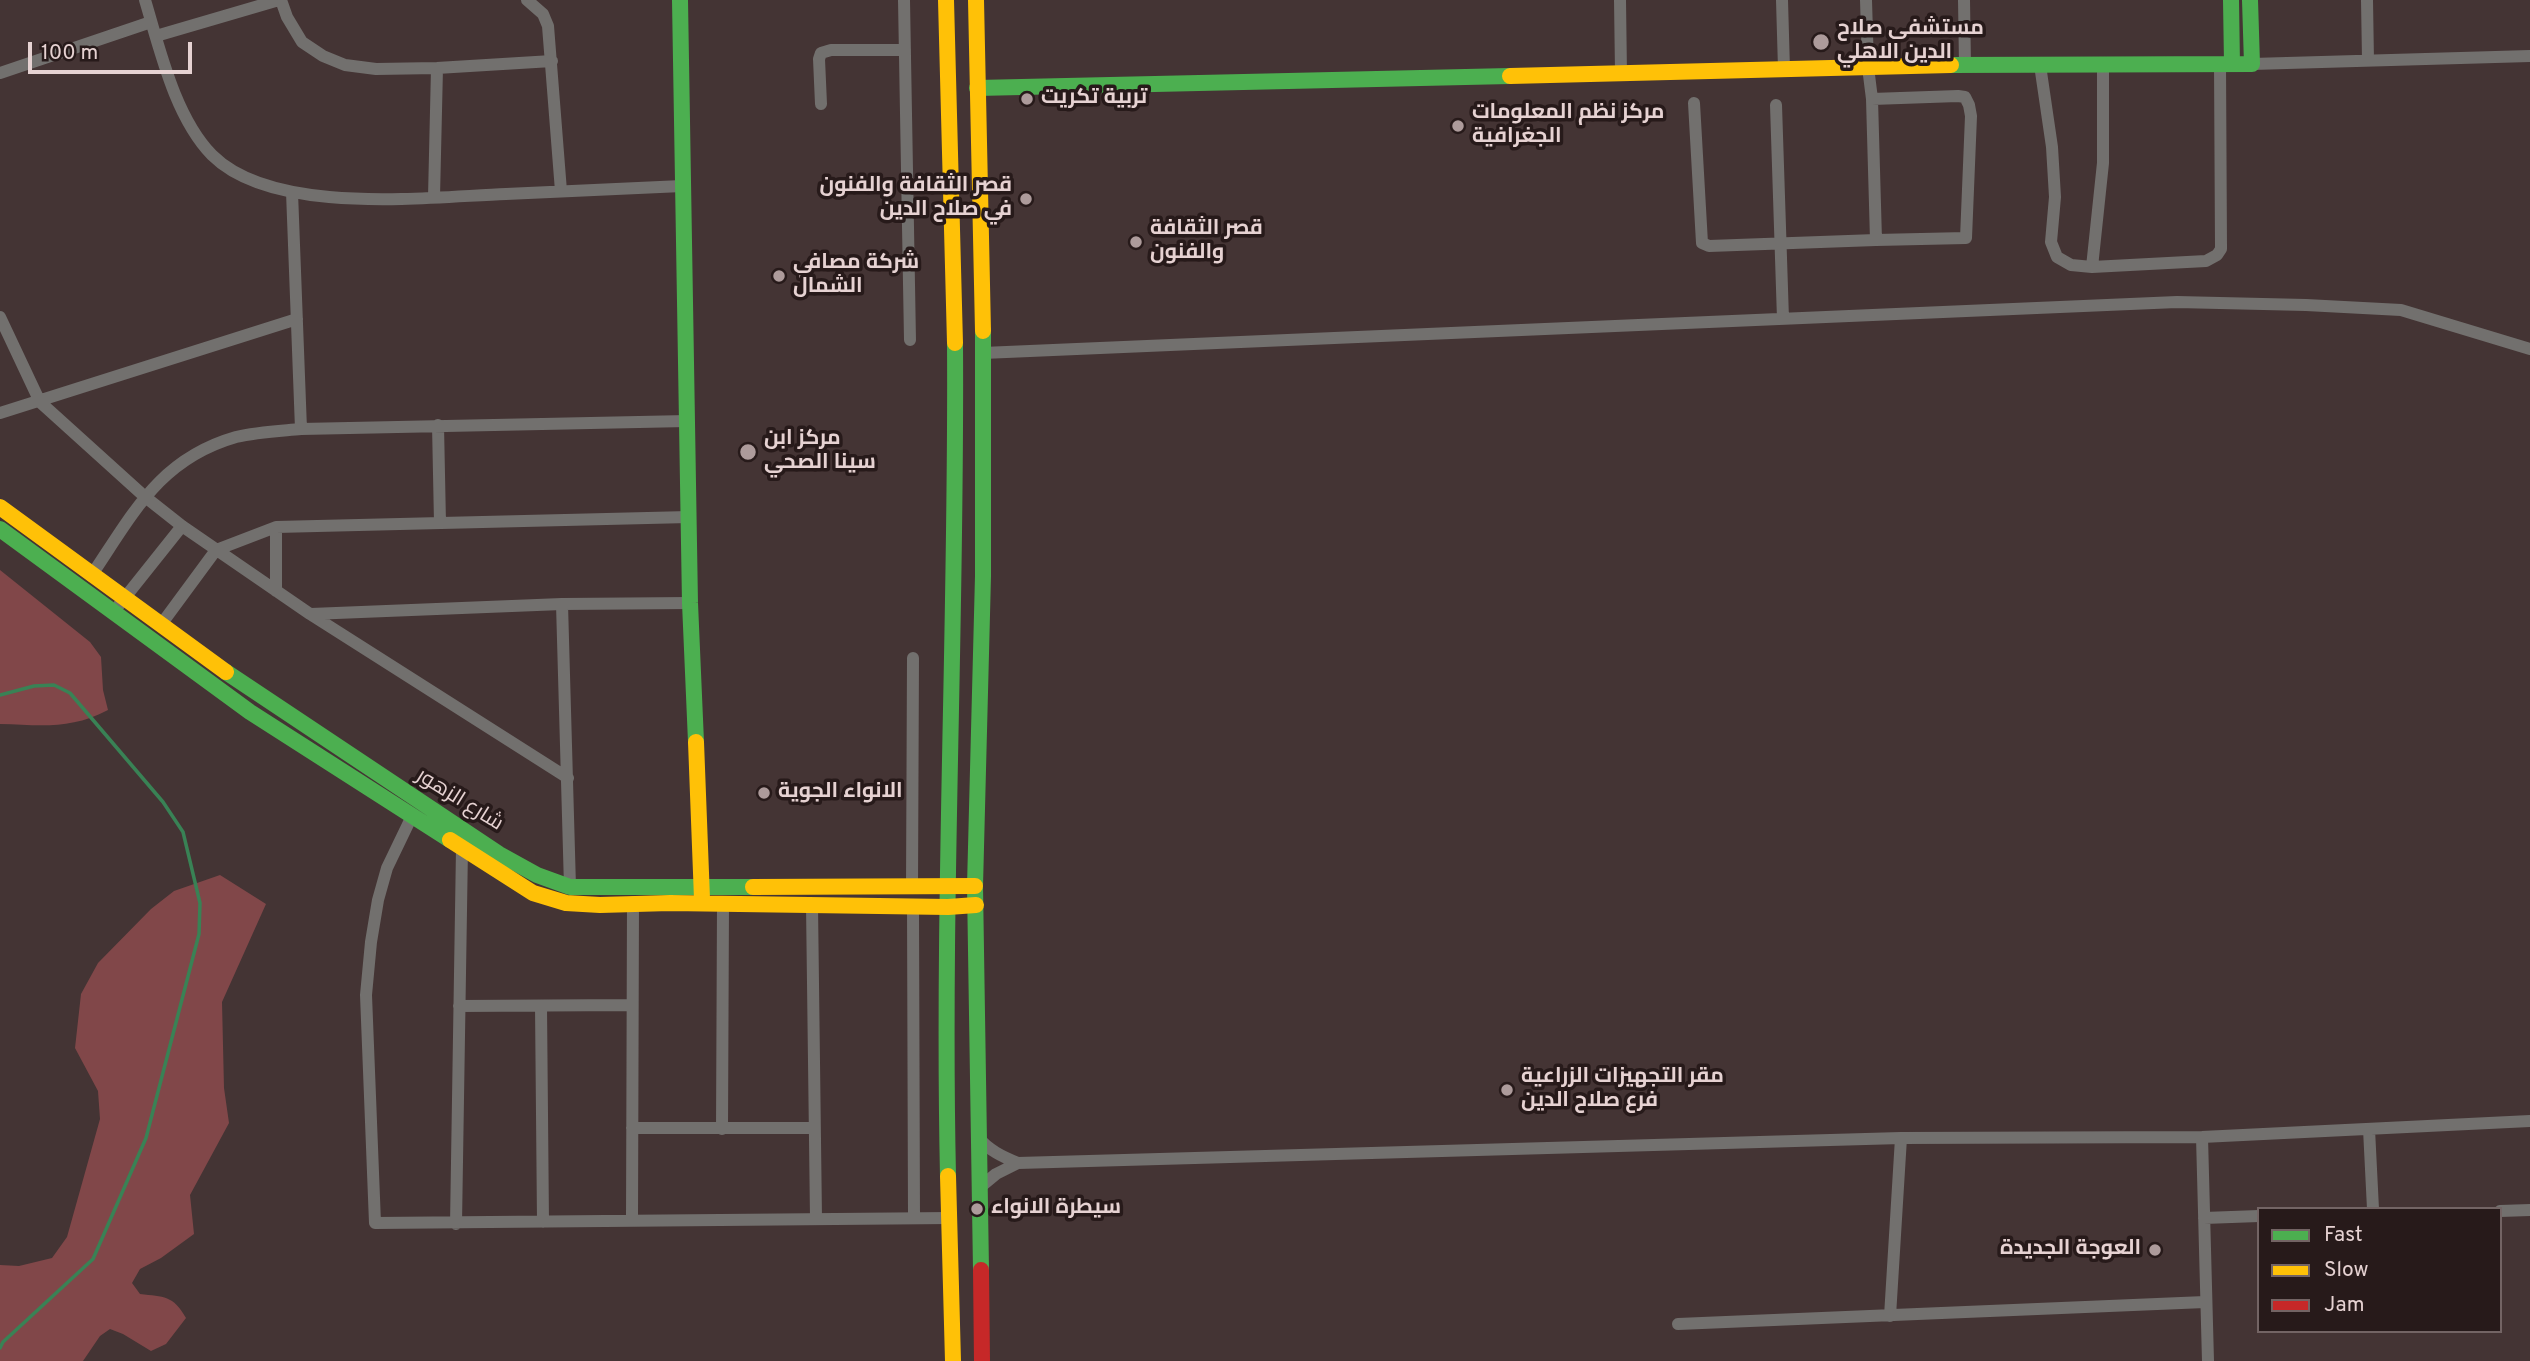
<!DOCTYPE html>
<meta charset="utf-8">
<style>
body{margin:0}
#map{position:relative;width:2530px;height:1361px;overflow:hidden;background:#443434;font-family:Overpass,sans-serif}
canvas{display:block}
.legend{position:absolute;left:2257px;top:1207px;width:245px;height:126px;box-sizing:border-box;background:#271a1a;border:2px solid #736464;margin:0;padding:9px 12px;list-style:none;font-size:21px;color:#e6d2d2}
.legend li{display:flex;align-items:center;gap:14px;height:35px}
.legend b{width:35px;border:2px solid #736464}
.scale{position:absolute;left:28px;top:42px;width:164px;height:32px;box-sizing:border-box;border:4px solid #e6d2d2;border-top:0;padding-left:9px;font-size:21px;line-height:24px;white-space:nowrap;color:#e6d2d2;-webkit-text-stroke:5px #271a1a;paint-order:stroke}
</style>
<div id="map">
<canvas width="2530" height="1361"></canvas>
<ul class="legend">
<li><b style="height:9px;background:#4caf50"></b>Fast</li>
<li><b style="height:9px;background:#ffc107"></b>Slow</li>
<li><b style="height:9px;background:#c62828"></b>Jam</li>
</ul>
<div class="scale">100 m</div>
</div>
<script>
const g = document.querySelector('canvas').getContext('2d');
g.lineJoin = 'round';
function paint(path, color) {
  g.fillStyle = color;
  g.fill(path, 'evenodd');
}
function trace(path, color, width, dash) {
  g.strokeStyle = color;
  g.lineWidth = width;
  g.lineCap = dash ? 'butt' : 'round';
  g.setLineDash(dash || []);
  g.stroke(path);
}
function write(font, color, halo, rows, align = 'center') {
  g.font = font + ' Overpass,Cairo,sans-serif';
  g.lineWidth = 7;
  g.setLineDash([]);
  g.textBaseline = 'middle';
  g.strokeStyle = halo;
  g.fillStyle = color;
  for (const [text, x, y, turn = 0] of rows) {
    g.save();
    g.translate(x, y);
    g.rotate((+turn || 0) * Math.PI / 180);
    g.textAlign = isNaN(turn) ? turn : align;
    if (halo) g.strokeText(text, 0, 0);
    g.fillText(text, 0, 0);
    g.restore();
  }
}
const green = new Path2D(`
 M 0,570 L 90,642 L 101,657 L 103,690 L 108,710 C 70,730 41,725 0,724 Z
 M 220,875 L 266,904 L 222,1002 L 224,1088 L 229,1123 L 190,1195 L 194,1234 L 161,1258 L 140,1269 L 132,1283 L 140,1294 C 164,1297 173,1295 186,1318 L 166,1344 L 151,1351 L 123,1334 L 110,1329 L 100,1336 L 83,1361 L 0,1361 L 0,1265 L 19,1266 L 52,1258 L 67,1237 L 100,1119 L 98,1091 L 75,1048 L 81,994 L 98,963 L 151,909 L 174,891 Z`);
const stream = new Path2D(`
 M 0,695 L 34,686 L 54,685 L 70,693 L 163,802 L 183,832 L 200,903 L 199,934 L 146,1138 L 93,1259 L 3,1342 L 0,1348`);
const street = new Path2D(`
 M 145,0 C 160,50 175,117 212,155 C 273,216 426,197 506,194 C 565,191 623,189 682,186
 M 281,0 L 287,17 L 302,42 L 323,56 L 345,65 L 376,69 L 437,68 L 552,61
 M 527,0 L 543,14 L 548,26 L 561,191
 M 904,0 L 910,340
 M 1620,0 L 1621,73
 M 1782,0 L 1784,69
 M 1964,0 L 1965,65
 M 2367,0 L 2368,60
 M 156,36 L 279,0
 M 2252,64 L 2530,56
 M 2040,65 L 2052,147 L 2055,197 L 2051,242 L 2057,257 L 2071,265 L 2092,267 L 2206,261 L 2217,255 L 2221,249 L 2220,64
 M 0,73 L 151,22
 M 1872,99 L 1958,96 L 1965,97 L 1969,105 L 1971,116 L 1966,238 L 1876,240
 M 1694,103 L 1702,243 L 1709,246 L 1876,240 L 1872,99 L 1868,67 L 1866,0
 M 821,104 L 819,59 L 821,53 L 831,50 L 905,50
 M 1776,105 L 1783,319
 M 292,192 L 301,429
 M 434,197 L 437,68
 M 2092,267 L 2103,163 L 2103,64
 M 0,317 L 40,402 L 144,496 L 182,526 L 310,614 L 568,778
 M 983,353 L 2177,302 L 2306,305 L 2401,310 L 2530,349
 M 0,413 L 297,319
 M 438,425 L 440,523
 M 276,527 L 276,591
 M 91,576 C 133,514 159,459 236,437 C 257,432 280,431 301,429 L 687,421
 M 562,604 L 570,887
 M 119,605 L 182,526
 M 311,614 L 562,604 L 690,603
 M 160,626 L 216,550 L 276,527 L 689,517
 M 412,816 L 387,868 L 378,900 L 371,942 L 366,995 L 375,1223 L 950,1218
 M 912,887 L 913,658
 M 812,905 L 816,1218
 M 913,907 L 914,1218
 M 459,1006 L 632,1005
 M 541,1006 L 543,1222
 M 632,1128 L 813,1128
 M 722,1129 L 723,905
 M 2369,1129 L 2373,1209
 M 978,1137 C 988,1150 1003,1157 1018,1163 L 1901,1138 L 2202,1137 L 2530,1121
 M 2202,1137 L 2208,1361
 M 979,1188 L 996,1174 L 1018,1163
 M 2500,1211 L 2530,1210
 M 2204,1218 L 2259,1216
 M 632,1220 L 633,902
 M 456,1224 L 462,848
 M 1890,1316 L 1901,1138
 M 1678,1324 L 2205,1302`);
const fast = new Path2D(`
 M 680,0 L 690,603 L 696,742
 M 2231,0 L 2232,64
 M 1951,65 L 2252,64 L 2250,0
 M 977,88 L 1510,76
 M 0,529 L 250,712 L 450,840
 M 226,672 L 499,854 L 537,875 L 570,887 L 753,887
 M 948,1176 C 942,898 957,620 955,343
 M 981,1270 L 975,886 L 983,576 L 983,331`);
const slow = new Path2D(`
 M 946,0 L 955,343
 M 976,0 L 983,331
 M 1510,76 L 1951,65
 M 0,507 L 226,672
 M 696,742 L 702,899
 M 450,840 L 533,893 L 566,903 L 600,905 L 670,903 L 948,907 L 976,905
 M 753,887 L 975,886
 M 948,1176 L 953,1361`);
const jam = new Path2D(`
 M 981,1270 L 982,1361`);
const markers = [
 [1821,42,9,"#ad9b9b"],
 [1027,99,7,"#ad9b9b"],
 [1458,126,7,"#ad9b9b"],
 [1026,199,7,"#ad9b9b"],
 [1136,242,7,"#ad9b9b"],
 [779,276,7,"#ad9b9b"],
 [748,452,9,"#ad9b9b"],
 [764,793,7,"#ad9b9b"],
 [1507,1090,7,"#ad9b9b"],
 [977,1209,7,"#ad9b9b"],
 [2155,1250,7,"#ad9b9b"]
];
const poiNames = [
 ["مستشفى صلاح",1837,30],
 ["الدين الاهلي",1837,54],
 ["تربية تكريت",1041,99],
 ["مركز نظم المعلومات",1472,114],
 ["الجغرافية",1472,138],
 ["قصر الثقافة والفنون",1012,187,"right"],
 ["في صلاح الدين",1012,211,"right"],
 ["قصر الثقافة",1150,230],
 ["والفنون",1150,254],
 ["شركة مصافي",793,264],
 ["الشمال",793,288],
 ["مركز ابن",764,440],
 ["سينا الصحي",764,464],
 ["الانواء الجوية",778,793],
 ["مقر التجهيزات الزراعية",1521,1078],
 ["فرع صلاح الدين",1521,1102],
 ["سيطرة الانواء",991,1209],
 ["العوجة الجديدة",2141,1250,"right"]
];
const streetNames = [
 ["شارع الزهور",459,801,32]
];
paint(green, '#814749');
trace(stream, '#398255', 3.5);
trace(street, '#72706e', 12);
trace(fast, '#4caf50', 16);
trace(slow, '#ffc107', 16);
trace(jam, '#c62828', 16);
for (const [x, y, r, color] of markers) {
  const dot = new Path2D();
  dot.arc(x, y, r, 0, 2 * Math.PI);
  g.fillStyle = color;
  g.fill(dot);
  trace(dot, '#271a1a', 2.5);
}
write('bold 21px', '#e6d2d2', '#271a1a', poiNames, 'left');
write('21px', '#e6d2d2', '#271a1a', streetNames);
</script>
